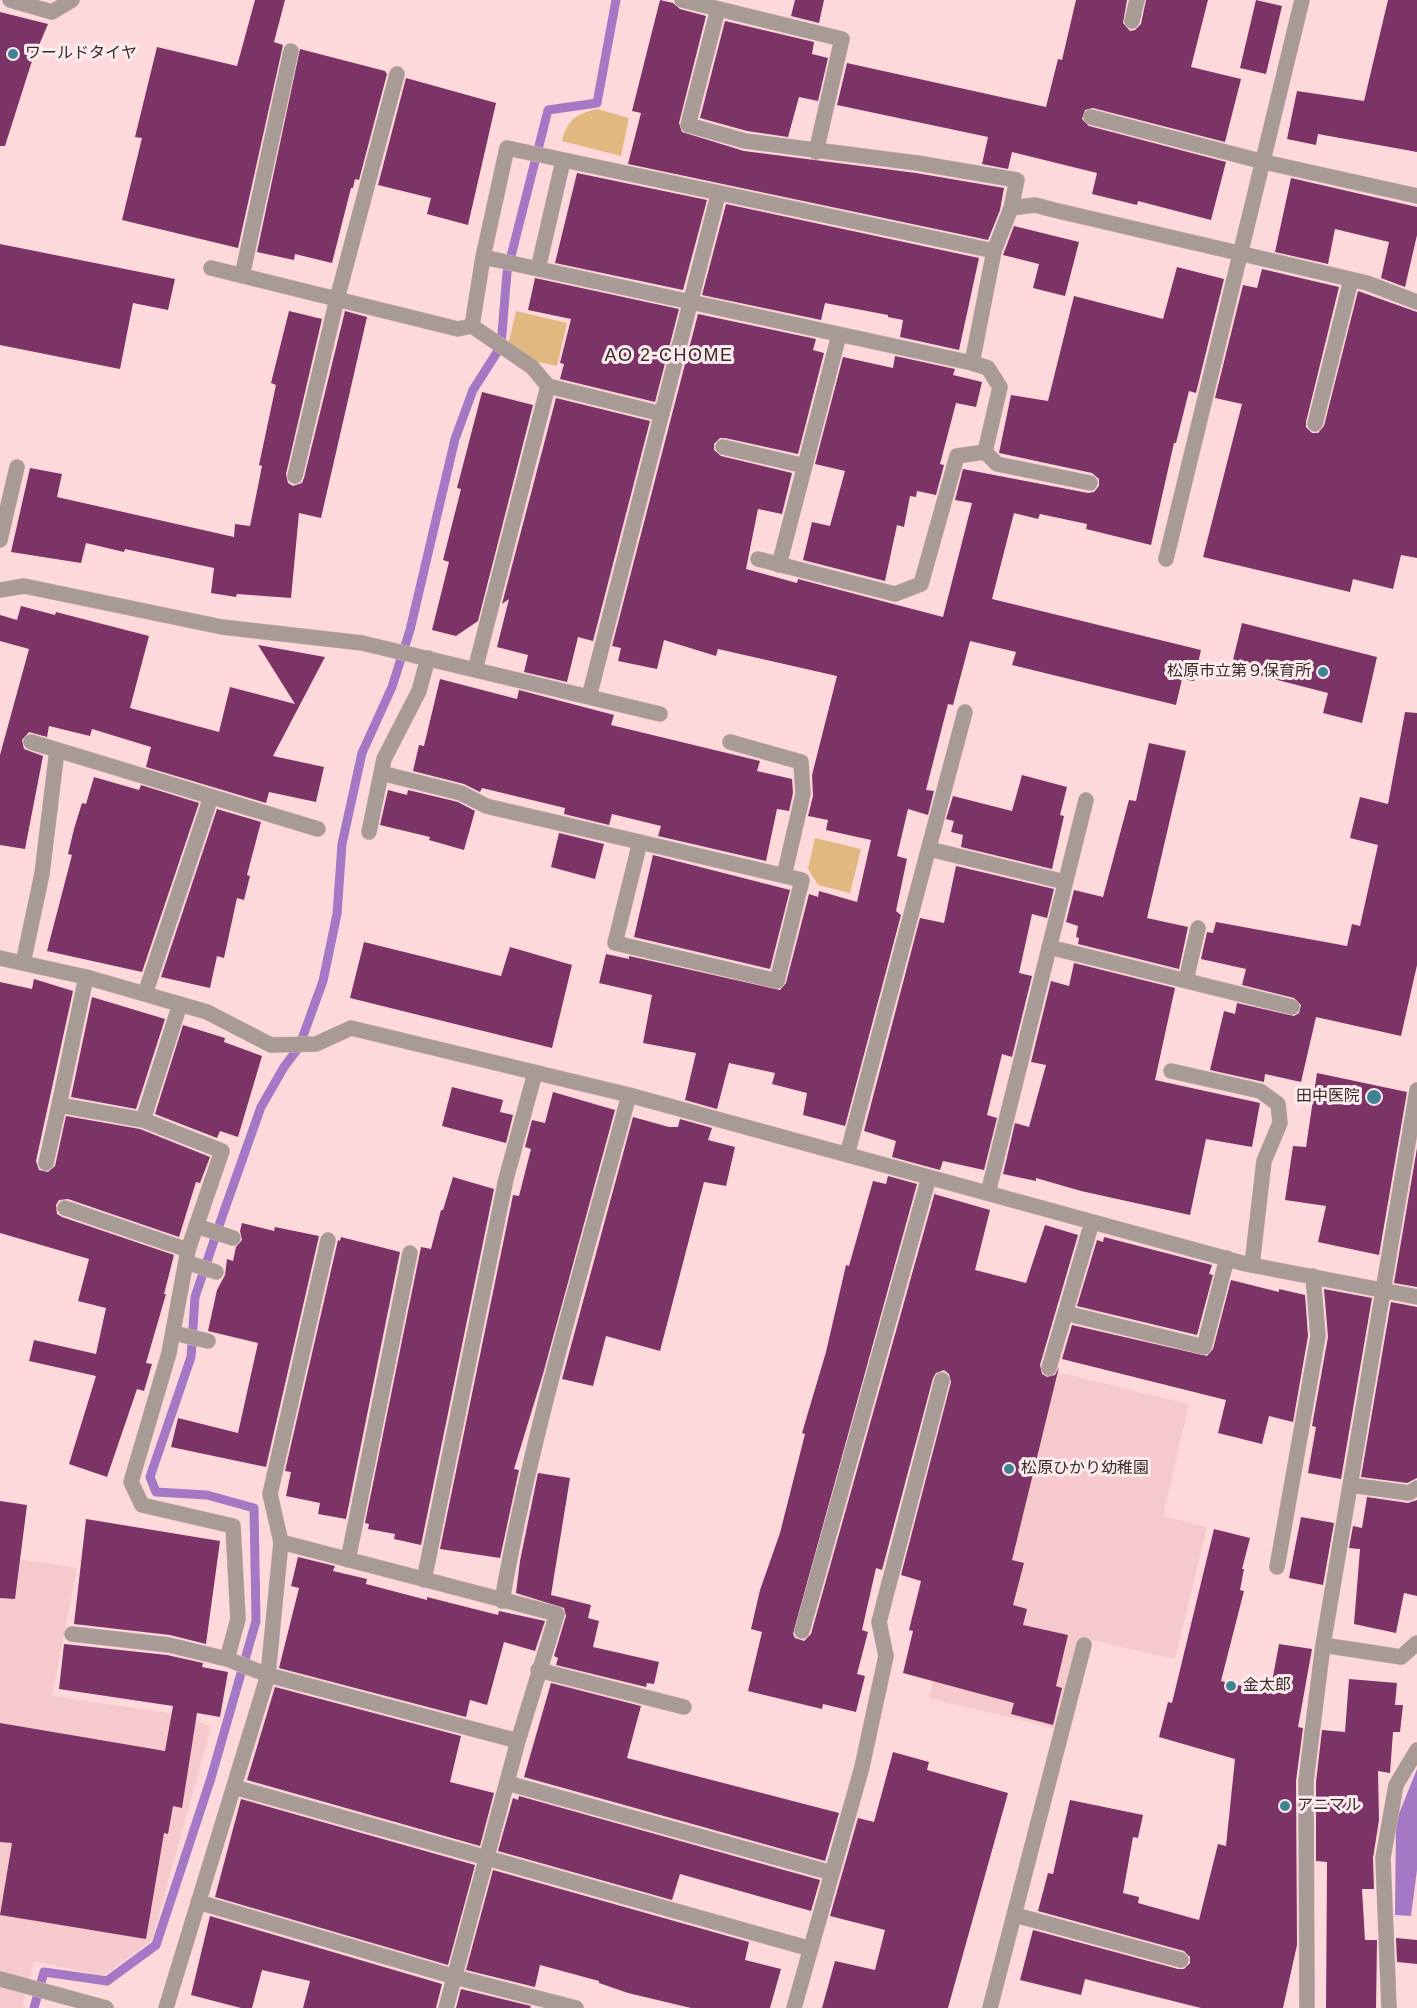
<!DOCTYPE html>
<meta charset="utf-8">
<style>
body{margin:0}
canvas{display:block;background:#fed9dc}
</style>
<canvas width="1417" height="2008"></canvas>
<script>
const g = document.querySelector('canvas').getContext('2d');
g.lineJoin = 'round';
function paint(path, color) {
  g.fillStyle = color;
  g.fill(path, 'evenodd');
}
function trace(path, color, width, dash) {
  g.strokeStyle = color;
  g.lineWidth = width;
  g.lineCap = dash ? 'butt' : 'round';
  g.setLineDash(dash || []);
  g.stroke(path);
}
function write(font, color, halo, rows, align = 'center') {
  g.font = font + ' Arial,"Noto Sans JP",sans-serif';
  g.lineWidth = 6;
  g.setLineDash([]);
  g.textBaseline = 'middle';
  g.strokeStyle = halo;
  g.fillStyle = color;
  for (const [text, x, y, turn = 0] of rows) {
    g.save();
    g.translate(x, y);
    g.rotate((+turn || 0) * Math.PI / 180);
    g.textAlign = isNaN(turn) ? turn : align;
    if (halo) g.strokeText(text, 0, 0);
    g.fillText(text, 0, 0);
    g.restore();
  }
}
const built = new Path2D(`
 M 1003,1359 L 1189,1404 L 1163,1516 L 1207,1527 L 1175,1659 L 1092,1640 L 1070,1732 L 929,1698 Z
 M 0,1556 L 77,1568 L 52,1696 L 182,1715 L 211,1727 L 152,1940 L 103,1976 L 34,1961 L 22,2008 L 0,2008 Z`);
const green = new Path2D(`
 M 597,109 L 629,118 L 621,156 L 562,141 C 567,120 576,114 597,109 Z
 M 516,311 L 567,323 L 557,366 L 534,361 L 508,346 Z
 M 815,838 L 861,849 L 850,893 L 818,885 L 808,869 Z`);
const water = new Path2D(`
 M 1417,1769 L 1417,1870 L 1411,1916 L 1395,1915 L 1396,1821 Z`);
const stream = new Path2D(`
 M 34,2008 L 44,1972 L 107,1981 L 156,1945 L 211,1778 L 256,1621 L 254,1508 L 207,1495 L 156,1492 L 150,1477 L 191,1357 L 195,1297 L 223,1214 L 261,1107 L 284,1067 L 299,1047 L 323,981 L 337,914 L 342,844 L 362,753 L 392,687 L 410,630 L 455,439 L 473,390 L 501,346 L 507,272 L 548,110 L 597,103 L 616,0`);
const building = new Path2D(`
 M 255,0 L 285,0 L 274,42 L 283,45 L 238,248 L 122,220 L 142,138 L 135,137 L 157,47 L 237,66 Z
 M 660,0 L 673,3 L 680,9 L 706,16 L 679,123 L 682,132 L 744,151 L 916,173 L 1004,188 L 1000,210 L 988,240 L 628,164 L 641,113 L 632,111 Z
 M 795,0 L 824,0 L 819,23 L 791,16 Z
 M 1076,0 L 1127,0 L 1123,23 L 1130,31 L 1135,30 L 1141,24 L 1146,0 L 1208,0 L 1191,67 L 1241,79 L 1225,142 L 1093,108 L 1085,110 L 1082,119 L 1089,126 L 1226,162 L 1211,220 L 1138,201 L 1137,205 L 1092,194 L 1097,173 L 1012,152 L 1008,169 L 982,164 L 988,137 L 837,105 L 847,63 L 1046,107 L 1058,59 L 1062,60 Z
 M 1256,0 L 1282,6 L 1266,74 L 1240,68 Z
 M 1388,0 L 1417,0 L 1417,152 L 1318,134 L 1316,145 L 1287,139 L 1297,91 L 1364,101 Z
 M 0,12 L 48,24 L 31,64 L 5,146 L 0,146 Z
 M 725,21 L 814,42 L 812,54 L 828,58 L 818,101 L 799,97 L 788,137 L 747,131 L 700,118 Z
 M 300,49 L 385,71 L 387,74 L 359,180 L 355,179 L 353,188 L 351,188 L 332,263 L 295,254 L 294,260 L 257,252 Z
 M 406,78 L 496,103 L 468,225 L 427,214 L 431,198 L 378,185 Z
 M 577,173 L 707,200 L 683,290 L 555,263 Z
 M 1291,178 L 1417,207 L 1417,235 L 1405,287 L 1381,278 L 1389,242 L 1335,229 L 1328,264 L 1275,252 Z
 M 726,204 L 979,258 L 959,350 L 900,337 L 903,320 L 888,317 L 888,315 L 825,303 L 821,320 L 702,295 Z
 M 1014,226 L 1079,242 L 1065,296 L 1033,288 L 1039,264 L 1003,255 Z
 M 0,244 L 175,279 L 168,310 L 133,303 L 120,369 L 0,345 Z
 M 1177,267 L 1224,279 L 1196,393 L 1189,391 L 1176,443 L 1174,443 L 1151,545 L 1086,529 L 1087,524 L 1040,514 L 1038,519 L 1014,513 L 992,599 L 1201,650 L 1194,681 L 1182,679 L 1176,705 L 1012,665 L 1016,652 L 970,641 L 953,705 L 948,704 L 926,790 L 934,791 L 928,815 L 908,809 L 897,856 L 907,859 L 896,911 L 901,915 L 845,1126 L 803,1115 L 807,1093 L 772,1084 L 775,1073 L 729,1063 L 717,1109 L 685,1100 L 696,1053 L 643,1043 L 652,995 L 599,983 L 606,954 L 629,959 L 629,956 L 780,990 L 786,983 L 809,894 L 818,897 L 819,891 L 857,902 L 871,840 L 826,830 L 828,820 L 808,816 L 813,796 L 812,775 L 837,676 L 718,649 L 716,656 L 664,640 L 657,669 L 618,661 L 621,648 L 612,646 L 698,314 L 816,339 L 813,350 L 824,353 L 798,454 L 725,438 L 720,438 L 714,444 L 714,450 L 721,456 L 792,473 L 782,514 L 758,509 L 746,569 L 797,583 L 798,579 L 943,617 L 972,503 L 955,500 L 963,469 L 1088,493 L 1094,492 L 1099,486 L 1099,479 L 1092,473 L 999,453 L 1011,395 L 1048,401 L 1074,296 L 1163,319 Z
 M 1262,269 L 1339,287 L 1306,422 L 1306,427 L 1312,433 L 1318,433 L 1324,426 L 1358,291 L 1417,312 L 1417,558 L 1401,555 L 1393,589 L 1353,579 L 1350,592 L 1203,557 L 1242,404 L 1215,398 L 1243,285 L 1257,288 Z
 M 535,278 L 679,309 L 655,402 L 560,379 L 564,364 L 560,363 L 571,319 L 528,310 Z
 M 289,311 L 322,319 L 286,474 L 288,483 L 293,486 L 302,483 L 304,478 L 345,311 L 367,317 L 321,518 L 299,513 L 291,598 L 237,594 L 236,597 L 211,593 L 214,568 L 125,549 L 124,552 L 86,543 L 81,563 L 11,552 L 30,468 L 62,474 L 57,497 L 234,537 L 235,524 L 250,526 L 262,466 L 259,465 L 276,385 L 271,383 Z
 M 895,356 L 955,369 L 953,375 L 982,382 L 976,407 L 956,403 L 940,464 L 944,465 L 936,495 L 917,491 L 916,497 L 910,496 L 904,527 L 897,525 L 885,581 L 803,560 L 812,522 L 830,526 L 845,471 L 815,464 L 843,357 L 893,368 Z
 M 482,392 L 533,405 L 478,621 L 456,636 L 432,630 L 449,562 L 443,560 L 461,489 L 457,488 Z
 M 556,398 L 650,421 L 593,641 L 578,637 L 567,682 L 524,672 L 528,655 L 497,647 L 509,599 L 502,604 Z
 M 21,606 L 55,615 L 56,612 L 149,636 L 130,708 L 219,732 L 230,687 L 295,704 L 258,645 L 325,657 L 273,756 L 324,767 L 316,802 L 269,792 L 266,803 L 146,767 L 151,747 L 92,729 L 90,736 L 49,726 L 47,737 L 29,732 L 22,740 L 24,749 L 43,756 L 25,849 L 0,845 L 0,755 L 29,649 L 0,641 L 0,615 L 17,620 Z
 M 1242,623 L 1377,657 L 1362,723 L 1323,713 L 1328,693 L 1231,668 Z
 M 440,679 L 517,699 L 519,690 L 614,715 L 611,725 L 760,761 L 757,771 L 792,779 L 793,793 L 789,811 L 777,809 L 766,861 L 658,836 L 661,826 L 612,814 L 609,825 L 564,814 L 565,808 L 482,788 L 480,792 L 464,784 L 413,771 L 419,745 L 424,746 Z
 M 1405,712 L 1417,713 L 1417,965 L 1401,1036 L 1316,1017 L 1301,1082 L 1265,1074 L 1264,1082 L 1210,1070 L 1224,1011 L 1235,1014 L 1237,1003 L 1294,1016 L 1299,1013 L 1301,1005 L 1294,998 L 1242,985 L 1246,969 L 1201,959 L 1207,932 L 1213,933 L 1216,922 L 1347,946 L 1352,924 L 1360,926 L 1378,845 L 1350,838 L 1360,797 L 1388,804 Z
 M 1149,743 L 1186,751 L 1147,918 L 1188,927 L 1179,969 L 1078,944 L 1079,938 L 1076,937 L 1078,926 L 1066,922 L 1074,890 L 1103,897 L 1129,800 L 1136,801 Z
 M 1022,775 L 1067,787 L 1060,815 L 1064,816 L 1052,869 L 961,847 L 963,835 L 951,832 L 954,821 L 946,819 L 953,796 L 1012,811 Z
 M 94,777 L 139,790 L 141,785 L 199,803 L 142,972 L 47,951 L 72,855 L 68,854 L 74,829 L 82,803 L 86,804 Z
 M 388,790 L 407,795 L 408,790 L 458,802 L 475,811 L 464,850 L 429,840 L 430,837 L 380,825 Z
 M 217,809 L 261,822 L 247,875 L 250,876 L 244,900 L 237,898 L 224,958 L 217,956 L 210,988 L 161,977 Z
 M 559,833 L 604,844 L 595,879 L 551,867 Z
 M 653,855 L 790,890 L 770,969 L 634,937 Z
 M 956,866 L 1054,889 L 1047,918 L 1032,914 L 1019,973 L 1032,976 L 1012,1057 L 1002,1054 L 987,1115 L 997,1118 L 984,1170 L 943,1161 L 940,1170 L 892,1157 L 896,1141 L 864,1131 L 920,918 L 944,923 Z
 M 364,942 L 501,976 L 510,947 L 572,965 L 552,1048 L 350,998 Z
 M 1074,963 L 1175,988 L 1155,1080 L 1260,1103 L 1252,1147 L 1206,1139 L 1190,1215 L 1081,1191 L 1036,1178 L 1036,1181 L 1003,1174 L 1015,1123 L 1029,1127 L 1046,1065 L 1031,1062 L 1051,981 L 1069,986 Z
 M 34,979 L 73,991 L 36,1161 L 39,1170 L 48,1172 L 55,1166 L 66,1116 L 140,1129 L 210,1157 L 200,1183 L 196,1182 L 179,1237 L 68,1199 L 59,1200 L 56,1205 L 57,1214 L 62,1217 L 174,1255 L 164,1294 L 166,1294 L 146,1363 L 152,1364 L 144,1391 L 137,1389 L 107,1477 L 69,1464 L 96,1376 L 29,1361 L 34,1340 L 96,1354 L 106,1308 L 78,1301 L 89,1259 L 0,1233 L 0,982 L 32,989 Z
 M 92,997 L 165,1019 L 136,1109 L 71,1097 Z
 M 183,1025 L 225,1038 L 224,1042 L 262,1056 L 238,1137 L 220,1131 L 217,1138 L 155,1114 Z
 M 1317,1073 L 1407,1092 L 1379,1255 L 1318,1242 L 1326,1206 L 1285,1200 L 1293,1146 L 1306,1147 Z
 M 452,1087 L 503,1100 L 500,1112 L 513,1115 L 506,1143 L 442,1126 Z
 M 553,1092 L 615,1110 L 543,1374 L 514,1469 L 519,1470 L 500,1558 L 440,1549 L 513,1195 L 519,1196 L 531,1149 L 525,1147 L 532,1120 L 545,1123 Z
 M 633,1117 L 669,1127 L 678,1127 L 680,1119 L 712,1128 L 708,1140 L 735,1147 L 726,1186 L 704,1182 L 660,1351 L 606,1336 L 593,1386 L 562,1379 Z
 M 1417,1148 L 1417,1287 L 1394,1283 Z
 M 888,1176 L 917,1184 L 793,1634 L 795,1638 L 804,1641 L 811,1634 L 935,1192 L 934,1194 L 990,1210 L 975,1270 L 1026,1283 L 1045,1225 L 1078,1235 L 1040,1365 L 1042,1374 L 1047,1377 L 1055,1375 L 1059,1367 L 1012,1560 L 1024,1563 L 1013,1605 L 1027,1609 L 1023,1625 L 1068,1635 L 1056,1686 L 1062,1688 L 1053,1725 L 1011,1714 L 1014,1703 L 903,1673 L 913,1631 L 909,1630 L 921,1581 L 901,1575 L 951,1382 L 949,1374 L 944,1370 L 936,1373 L 933,1378 L 882,1570 L 876,1568 L 862,1630 L 868,1632 L 857,1674 L 865,1676 L 856,1712 L 823,1704 L 822,1709 L 748,1691 L 762,1632 L 751,1629 L 760,1590 L 780,1533 L 805,1434 L 802,1433 L 826,1352 L 846,1265 L 849,1266 L 873,1181 L 886,1184 Z
 M 453,1177 L 494,1189 L 421,1545 L 394,1539 L 395,1534 L 368,1529 L 369,1524 L 365,1523 L 421,1247 L 431,1249 L 441,1210 L 443,1210 Z
 M 242,1223 L 274,1231 L 275,1227 L 319,1236 L 266,1467 L 171,1447 L 178,1418 L 238,1433 L 258,1343 L 208,1331 L 217,1290 L 225,1275 L 227,1259 L 233,1261 L 236,1247 L 242,1240 L 240,1231 Z
 M 341,1237 L 400,1252 L 346,1519 L 318,1514 L 320,1503 L 286,1496 L 291,1472 L 285,1471 L 338,1240 L 340,1241 Z
 M 1104,1237 L 1212,1265 L 1209,1274 L 1213,1275 L 1197,1335 L 1077,1306 L 1097,1240 L 1103,1242 Z
 M 1231,1280 L 1279,1292 L 1279,1289 L 1305,1295 L 1308,1336 L 1293,1422 L 1269,1416 L 1262,1444 L 1218,1433 L 1226,1400 L 1062,1359 L 1072,1325 L 1207,1356 L 1213,1349 Z
 M 1324,1289 L 1372,1298 L 1341,1479 L 1308,1473 L 1316,1427 L 1312,1426 L 1328,1337 Z
 M 1391,1302 L 1417,1307 L 1417,1478 L 1407,1483 L 1361,1477 Z
 M 538,1473 L 570,1478 L 551,1595 L 591,1605 L 588,1618 L 599,1621 L 593,1647 L 659,1662 L 654,1684 L 647,1683 L 646,1687 L 556,1665 L 558,1658 L 554,1656 L 566,1616 L 564,1608 L 516,1593 L 520,1561 Z
 M 1367,1497 L 1408,1503 L 1417,1500 L 1417,1596 L 1404,1593 L 1396,1633 L 1354,1624 L 1360,1549 L 1349,1548 L 1353,1526 L 1362,1528 Z
 M 0,1501 L 27,1505 L 15,1599 L 0,1598 Z
 M 1301,1517 L 1334,1523 L 1323,1585 L 1289,1578 Z
 M 86,1519 L 220,1541 L 206,1644 L 170,1635 L 74,1624 Z
 M 1214,1529 L 1250,1538 L 1242,1569 L 1244,1569 L 1240,1590 L 1244,1591 L 1221,1681 L 1270,1693 L 1279,1644 L 1312,1649 L 1298,1727 L 1303,1728 L 1296,1781 L 1297,1945 L 1283,2008 L 1201,2008 L 1085,1979 L 1081,1995 L 1020,1980 L 1033,1930 L 1178,1969 L 1184,1969 L 1190,1963 L 1190,1957 L 1184,1951 L 1038,1911 L 1048,1873 L 1053,1874 L 1070,1800 L 1143,1815 L 1138,1838 L 1133,1837 L 1123,1893 L 1139,1897 L 1138,1903 L 1199,1920 L 1218,1844 L 1226,1846 L 1235,1759 L 1159,1737 L 1168,1702 L 1172,1703 Z
 M 298,1557 L 335,1566 L 333,1571 L 367,1579 L 366,1584 L 427,1600 L 427,1597 L 498,1615 L 499,1611 L 545,1621 L 535,1651 L 504,1642 L 487,1705 L 470,1700 L 466,1717 L 279,1668 L 299,1588 L 291,1586 Z
 M 64,1644 L 167,1655 L 203,1663 L 202,1667 L 228,1672 L 220,1717 L 197,1713 L 182,1808 L 173,1806 L 168,1834 L 164,1833 L 146,1939 L 0,1915 L 12,1843 L 0,1842 L 0,1723 L 165,1751 L 173,1706 L 59,1689 Z
 M 1349,1679 L 1397,1683 L 1395,1705 L 1403,1705 L 1400,1732 L 1393,1732 L 1390,1773 L 1378,1771 L 1379,1820 L 1373,1858 L 1374,1889 L 1362,1889 L 1365,1940 L 1377,1940 L 1376,2008 L 1326,2008 L 1327,1862 L 1316,1861 L 1316,1782 L 1322,1730 L 1345,1732 Z
 M 551,1683 L 641,1706 L 627,1758 L 839,1813 L 825,1861 L 524,1777 Z
 M 275,1687 L 461,1736 L 450,1782 L 494,1793 L 480,1846 L 247,1780 Z
 M 893,1752 L 929,1762 L 927,1770 L 1008,1793 L 948,2008 L 822,2008 L 835,1961 L 875,1970 L 885,1930 L 830,1916 L 858,1818 L 874,1822 Z
 M 519,1796 L 820,1880 L 811,1911 L 680,1874 L 672,1900 L 498,1851 L 513,1798 L 518,1800 Z
 M 241,1799 L 475,1865 L 448,1965 L 215,1897 Z
 M 493,1870 L 749,1942 L 745,1960 L 781,1969 L 770,2008 L 691,2008 L 628,1993 L 599,1983 L 599,1981 L 540,1965 L 535,1987 L 466,1970 Z
 M 210,1916 L 442,1984 L 436,2008 L 303,2008 L 310,1981 L 262,1970 L 252,2008 L 241,2008 L 191,1995 Z
 M 1396,1938 L 1417,1940 L 1417,1964 L 1397,1962 Z
 M 461,1989 L 531,2006 L 530,2008 L 456,2008 Z`);
const lane = new Path2D(`
 M 1315,424 L 1351,280
 M 295,476 L 337,299
 M 758,559 L 895,594 L 921,584 L 957,456 L 985,452
 M 1171,1071 L 1260,1091 L 1278,1104 L 1280,1123 L 1264,1161 L 1252,1265
 M 196,1226 L 233,1238
 M 186,1262 L 216,1272
 M 173,1333 L 208,1341`);
const street = new Path2D(`
 M 10,0 L 52,12 L 72,0
 M 682,0 L 842,39 L 816,152
 M 1132,21 L 1137,0
 M 1091,117 L 1264,162 L 1417,196
 M 1011,208 L 1035,205 L 1054,210 L 1367,283 L 1417,302
 M 483,257 L 972,363 L 994,251 L 1011,208 L 1017,180 L 917,163 L 745,141 L 688,125 L 718,9
 M 211,268 L 458,329 L 472,326 L 483,257 L 507,148 L 994,251
 M 538,269 L 563,161
 M 242,276 L 291,51
 M 337,299 L 397,74
 M 472,326 L 532,367 L 548,386
 M 972,363 L 988,368 L 1000,387 L 985,452 L 997,464 L 1090,483
 M 723,447 L 805,466
 M 0,540 L 17,467
 M 1166,559 L 1302,0
 M 779,565 L 839,335
 M 0,590 L 24,586 L 222,627 L 362,643 L 660,714
 M 475,670 L 548,386 L 662,414
 M 589,697 L 718,195
 M 31,742 L 318,829
 M 730,742 L 801,762 L 803,794 L 784,876
 M 381,773 L 461,793 L 486,806 L 802,880 L 777,981 L 615,943 L 640,842
 M 369,832 L 384,759 L 419,691 L 428,658
 M 929,849 L 1065,882
 M 1049,947 L 1292,1007
 M 0,958 L 86,977 L 207,1012 L 271,1045 L 316,1044 L 351,1028 L 629,1095 L 1246,1264 L 1417,1297
 M 23,963 L 42,874 L 57,750
 M 86,977 L 59,1105 L 143,1120 L 222,1151 L 188,1250 L 169,1353 L 131,1482 L 142,1505 L 233,1526 L 238,1619 L 227,1659 L 268,1675 L 518,1741
 M 1186,980 L 1198,928
 M 145,994 L 211,797
 M 143,1120 L 180,1004
 M 847,1155 L 965,712
 M 46,1163 L 59,1105
 M 988,1193 L 1086,800
 M 65,1208 L 188,1250
 M 1065,1313 L 1204,1347 L 1227,1258
 M 1049,1368 L 1092,1222
 M 1350,1485 L 1409,1493 L 1417,1488
 M 281,1542 L 557,1614 L 518,1741 L 446,2008
 M 348,1560 L 410,1253
 M 1277,1567 L 1318,1336 L 1313,1276
 M 424,1580 L 506,1179 L 535,1073
 M 502,1601 C 532,1430 584,1263 629,1095
 M 802,1631 L 929,1177
 M 72,1634 L 169,1645 L 227,1659
 M 1323,1645 L 1401,1657 L 1417,1643
 M 538,1670 L 684,1707
 M 507,1783 L 832,1873
 M 234,1787 L 811,1949
 M 198,1902 L 455,1977 L 576,2008
 M 1015,1915 L 1181,1960
 M 0,1979 L 106,2008
 M 166,2008 L 268,1675 L 281,1542 L 270,1494 L 328,1240
 M 794,2008 L 862,1767 L 886,1656 L 879,1622 L 942,1380
 M 990,2008 L 1084,1645
 M 1307,2008 L 1306,1781 L 1323,1645 L 1417,1090
 M 1389,2008 L 1383,1858 L 1396,1785 L 1417,1750`);
const markers = [
 [13,54,6,"#3f8292"],
 [1323,672,6,"#3f8292"],
 [1374,1097,8,"#3f8292"],
 [1009,1469,6,"#3f8292"],
 [1231,1686,6,"#3f8292"],
 [1285,1806,6,"#3f8292"]
];
const poiNames = [
 ["ワールドタイヤ",25,54],
 ["松原市立第９保育所",1311,672,"right"],
 ["田中医院",1360,1097,"right"],
 ["松原ひかり幼稚園",1021,1469],
 ["金太郎",1243,1686],
 ["アニマル",1297,1806]
];
const neighbourhoodNames = [
 ["AO 2-CHOME",669,356]
];
paint(built, '#f6c9cd');
paint(green, '#e1b87f');
paint(water, '#a478c4');
trace(stream, '#a478c4', 9);
paint(building, '#7c3366');
trace(lane, '#d7b6b9', 16);
trace(street, '#d7b6b9', 16);
trace(lane, '#a89a94', 15);
trace(street, '#a89a94', 15);
for (const [x, y, r, color] of markers) {
  const dot = new Path2D();
  dot.arc(x, y, r, 0, 2 * Math.PI);
  g.fillStyle = color;
  g.fill(dot);
  trace(dot, '#fcecee', 2);
}
write('16px', '#392b2c', '#fcecee', poiNames, 'left');
g.letterSpacing = '1.5px';
write('18px', '#392b2c', '#fcecee', neighbourhoodNames);
g.letterSpacing = '0px';
</script>
